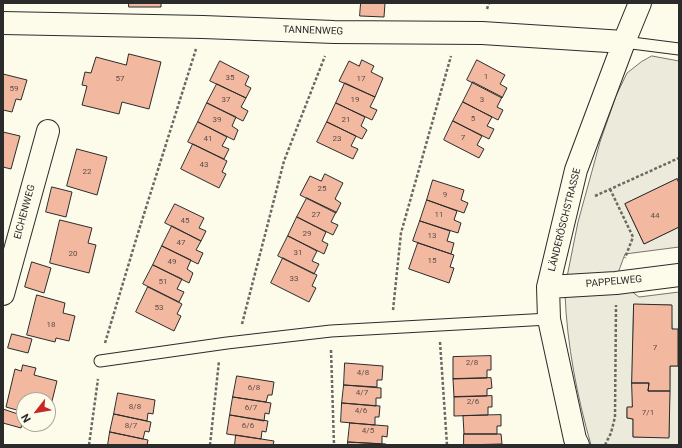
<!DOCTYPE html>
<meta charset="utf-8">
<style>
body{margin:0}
#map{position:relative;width:682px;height:448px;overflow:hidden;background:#fdfbea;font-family:Roboto,sans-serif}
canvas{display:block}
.frame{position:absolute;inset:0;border:4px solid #2b2b2b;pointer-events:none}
.north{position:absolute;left:16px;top:392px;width:40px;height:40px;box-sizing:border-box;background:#fdfbea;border:1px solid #a9a89e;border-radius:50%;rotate:239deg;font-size:11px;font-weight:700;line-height:16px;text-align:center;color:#2b2b2b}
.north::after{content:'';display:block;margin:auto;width:14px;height:18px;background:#c62828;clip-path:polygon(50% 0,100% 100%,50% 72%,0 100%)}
</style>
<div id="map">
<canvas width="682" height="448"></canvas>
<div class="frame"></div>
<div class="north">N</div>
</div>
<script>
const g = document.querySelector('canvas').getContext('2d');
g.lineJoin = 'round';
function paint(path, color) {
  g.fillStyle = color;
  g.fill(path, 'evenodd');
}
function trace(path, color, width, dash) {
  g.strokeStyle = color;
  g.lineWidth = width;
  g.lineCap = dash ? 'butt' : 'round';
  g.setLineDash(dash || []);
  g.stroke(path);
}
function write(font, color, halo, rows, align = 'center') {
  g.font = font + ' Roboto,sans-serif';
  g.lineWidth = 3;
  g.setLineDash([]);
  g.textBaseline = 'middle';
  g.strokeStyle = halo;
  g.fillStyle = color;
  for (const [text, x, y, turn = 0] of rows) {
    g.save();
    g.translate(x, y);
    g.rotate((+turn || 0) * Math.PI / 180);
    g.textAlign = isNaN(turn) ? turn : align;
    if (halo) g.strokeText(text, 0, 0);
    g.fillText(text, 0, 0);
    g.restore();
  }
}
const green = new Path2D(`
 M 652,56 L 679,61 L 679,178 L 625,204 L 644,244 L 679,227 L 679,247 L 625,254 L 618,273 L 567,277 L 578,222 L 600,142 L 616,96 L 627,73 L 641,62 Z
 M 627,288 L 639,297 L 679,292 L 679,445 L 591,445 C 577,396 567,345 565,294 ZM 634,305 L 671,305 L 672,329 L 678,330 L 678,366 L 670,366 L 669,437 L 633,437 L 633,419 L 627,418 L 627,408 L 632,407 Z`);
const building = new Path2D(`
 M 129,3 L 161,3 L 161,7 L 129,7 Z
 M 361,3 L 385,3 L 384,17 L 360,16 Z
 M 129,54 L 161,62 L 149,109 L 122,102 L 119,114 L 82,105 L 87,86 L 82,85 L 85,72 L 91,73 L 96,57 L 126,65 Z
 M 362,60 L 374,66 L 371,72 L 383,78 L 375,97 L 339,81 L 349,61 L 359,66 Z
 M 477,60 L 505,75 L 500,84 L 507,88 L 502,98 L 467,80 Z
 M 220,61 L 249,76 L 245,85 L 251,88 L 246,98 L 210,81 Z
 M 3,74 L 27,80 L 21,100 L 16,99 L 12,112 L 3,110 Z
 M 473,82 L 502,97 L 497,107 L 503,110 L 498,120 L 463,102 Z
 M 345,83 L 375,97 L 370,107 L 377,110 L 372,120 L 336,103 Z
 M 217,84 L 246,98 L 241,107 L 248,111 L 243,121 L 207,103 Z
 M 463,102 L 492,117 L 487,126 L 494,129 L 489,139 L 453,121 Z
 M 207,103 L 236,117 L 232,126 L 238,130 L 234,140 L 198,122 Z
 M 336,103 L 365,117 L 361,126 L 367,130 L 362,139 L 327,122 Z
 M 453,121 L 482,136 L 477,145 L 484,149 L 479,158 L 444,140 Z
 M 198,122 L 227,137 L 222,146 L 229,149 L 224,159 L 188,142 Z
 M 327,122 L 356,136 L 351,146 L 358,149 L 353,159 L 317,142 Z
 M 3,132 L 20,136 L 11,169 L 3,167 Z
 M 193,144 L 227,161 L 222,172 L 226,174 L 219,188 L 181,169 Z
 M 77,149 L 107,157 L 97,195 L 67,186 Z
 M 325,174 L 343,183 L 335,199 L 341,203 L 336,213 L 300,195 L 310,176 L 321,181 Z
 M 677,179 L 679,183 L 679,227 L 644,244 L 625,204 Z
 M 433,180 L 464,190 L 461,200 L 468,203 L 464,213 L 427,200 Z
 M 52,187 L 72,192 L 66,217 L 46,212 Z
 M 307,198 L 336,212 L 331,222 L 338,225 L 333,235 L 297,217 Z
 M 427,200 L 457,211 L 454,220 L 461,223 L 458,233 L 420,221 Z
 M 175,204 L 204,218 L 199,228 L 206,231 L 201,241 L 165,223 Z
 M 297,217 L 326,232 L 322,241 L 328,244 L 324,254 L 288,236 Z
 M 60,220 L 92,228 L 88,243 L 96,245 L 89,273 L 50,263 Z
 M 420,221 L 450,231 L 447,241 L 454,243 L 451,254 L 413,241 Z
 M 172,226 L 201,241 L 196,250 L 203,253 L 198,264 L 162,246 Z
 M 288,236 L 317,251 L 312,261 L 319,264 L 314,274 L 278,256 Z
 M 418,243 L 454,255 L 450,267 L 454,268 L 449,283 L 409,269 Z
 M 162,246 L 191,260 L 187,269 L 193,273 L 189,283 L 153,265 Z
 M 283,258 L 317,275 L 312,286 L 316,288 L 309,302 L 271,283 Z
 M 32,262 L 51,268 L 44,293 L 25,287 Z
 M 153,265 L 182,279 L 177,289 L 184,292 L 179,302 L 143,284 Z
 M 148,287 L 182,304 L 177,314 L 181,316 L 174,331 L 136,312 Z
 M 37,295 L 65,303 L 63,313 L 75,316 L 69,341 L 56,338 L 55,342 L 27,335 Z
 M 634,304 L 672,305 L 672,329 L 678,329 L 678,366 L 670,366 L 670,391 L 648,391 L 649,383 L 632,383 Z
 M 12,334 L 32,339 L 28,353 L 8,348 Z
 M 491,356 L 491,370 L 487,370 L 487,378 L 453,379 L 453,357 Z
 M 345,363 L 383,366 L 382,380 L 377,380 L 377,387 L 344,385 Z
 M 23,365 L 36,368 L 34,375 L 57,381 L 48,417 L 48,400 L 24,400 L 24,412 L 6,407 L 15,369 L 21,371 Z
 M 237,376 L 274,382 L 272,395 L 268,395 L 266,402 L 233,397 Z
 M 491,378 L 492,388 L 487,389 L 487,396 L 454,397 L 453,379 Z
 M 632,383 L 649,383 L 648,391 L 670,391 L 669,438 L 633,437 L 633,419 L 627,418 L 627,407 L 632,407 Z
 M 344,385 L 381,388 L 381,398 L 376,398 L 376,406 L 342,403 Z
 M 118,393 L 155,400 L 153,414 L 148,413 L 147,421 L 114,414 Z
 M 492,396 L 492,407 L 488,407 L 488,415 L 454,416 L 454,397 Z
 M 233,397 L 271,403 L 269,414 L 265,413 L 264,421 L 230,415 Z
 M 342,403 L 380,406 L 379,417 L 375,417 L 375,425 L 341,422 Z
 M 3,409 L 24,416 L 21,428 L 3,423 Z
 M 114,414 L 151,422 L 149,432 L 145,431 L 143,439 L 110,432 Z
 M 230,415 L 268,421 L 266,432 L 262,431 L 261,439 L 227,434 Z
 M 501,415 L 501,426 L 497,426 L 497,434 L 464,434 L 463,416 Z
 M 350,423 L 388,426 L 387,437 L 382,436 L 382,444 L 348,442 Z
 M 110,432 L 148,440 L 147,445 L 108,445 Z
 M 464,434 L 501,434 L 502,444 L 464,445 Z
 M 236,435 L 274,441 L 273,445 L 235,445 Z
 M 348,442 L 386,444 L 386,445 L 348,445 Z`);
const path = new Path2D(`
 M 487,9 L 489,3
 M 610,189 L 633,237 L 625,258
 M 595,196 L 679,158
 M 393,310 L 401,233 L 451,56
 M 242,324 L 284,161 L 325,56
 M 440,342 L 447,445
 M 105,343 L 138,233 L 196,49
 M 331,350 L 334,445
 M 89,445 L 98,379
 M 210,445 L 219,361
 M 605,445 L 611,433 L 615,417 L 616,305`);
const lane = new Path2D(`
 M 624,42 L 679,49
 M 100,361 L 227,343 L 331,331 L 549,319`);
const street = new Path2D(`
 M 3,23 L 203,27 L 334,32 L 482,33 L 624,42
 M 548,287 L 616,283 L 679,275
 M 3,294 L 48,131
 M 578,445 L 575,439 L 549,319 L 548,287 L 576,170 L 624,42 L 640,3`);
const numberNames = [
 ["1",486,77],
 ["35",230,78],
 ["57",120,79],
 ["17",361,79],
 ["59",14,89],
 ["37",226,100],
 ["19",355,100],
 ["3",482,100],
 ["5",473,119],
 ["39",217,120],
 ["21",346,120],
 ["7",463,138],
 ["41",208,139],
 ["23",337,139],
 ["43",204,165],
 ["22",87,172],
 ["25",322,189],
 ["9",445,195],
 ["27",316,215],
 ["11",439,215],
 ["44",655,216],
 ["45",185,221],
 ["29",307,234],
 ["13",432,236],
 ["47",181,243],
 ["31",298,253],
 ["20",73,254],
 ["15",432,261],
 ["49",172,262],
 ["33",294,279],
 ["51",163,282],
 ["53",159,308],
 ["18",51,325],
 ["7",655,348],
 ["2/8",472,363],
 ["4/8",363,373],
 ["6/8",254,388],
 ["4/7",362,393],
 ["2/6",473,402],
 ["8/8",135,407],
 ["6/7",251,408],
 ["4/6",361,411],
 ["7/1",648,413],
 ["8/7",131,426],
 ["6/6",248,426],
 ["4/5",368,431]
];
const streetNames = [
 ["TANNENWEG",313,31,2],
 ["EICHENWEG",25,212,-75],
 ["LÄNDERÖSCHSTRASSE",565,220,-76],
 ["PAPPELWEG",614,282,-5]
];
paint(green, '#ecebdb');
trace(green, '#74746e', 1);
paint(building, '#f2b8a0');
trace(building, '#2b2b2b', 1);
trace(lane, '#2b2b2b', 13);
trace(street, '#2b2b2b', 24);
trace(path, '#6a6964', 2.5, [3, 2]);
trace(lane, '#fdfbea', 11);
trace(street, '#fdfbea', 22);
write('8px', '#5d4e48', null, numberNames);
write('10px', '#2b2b2b', '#fdfbea', streetNames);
</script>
